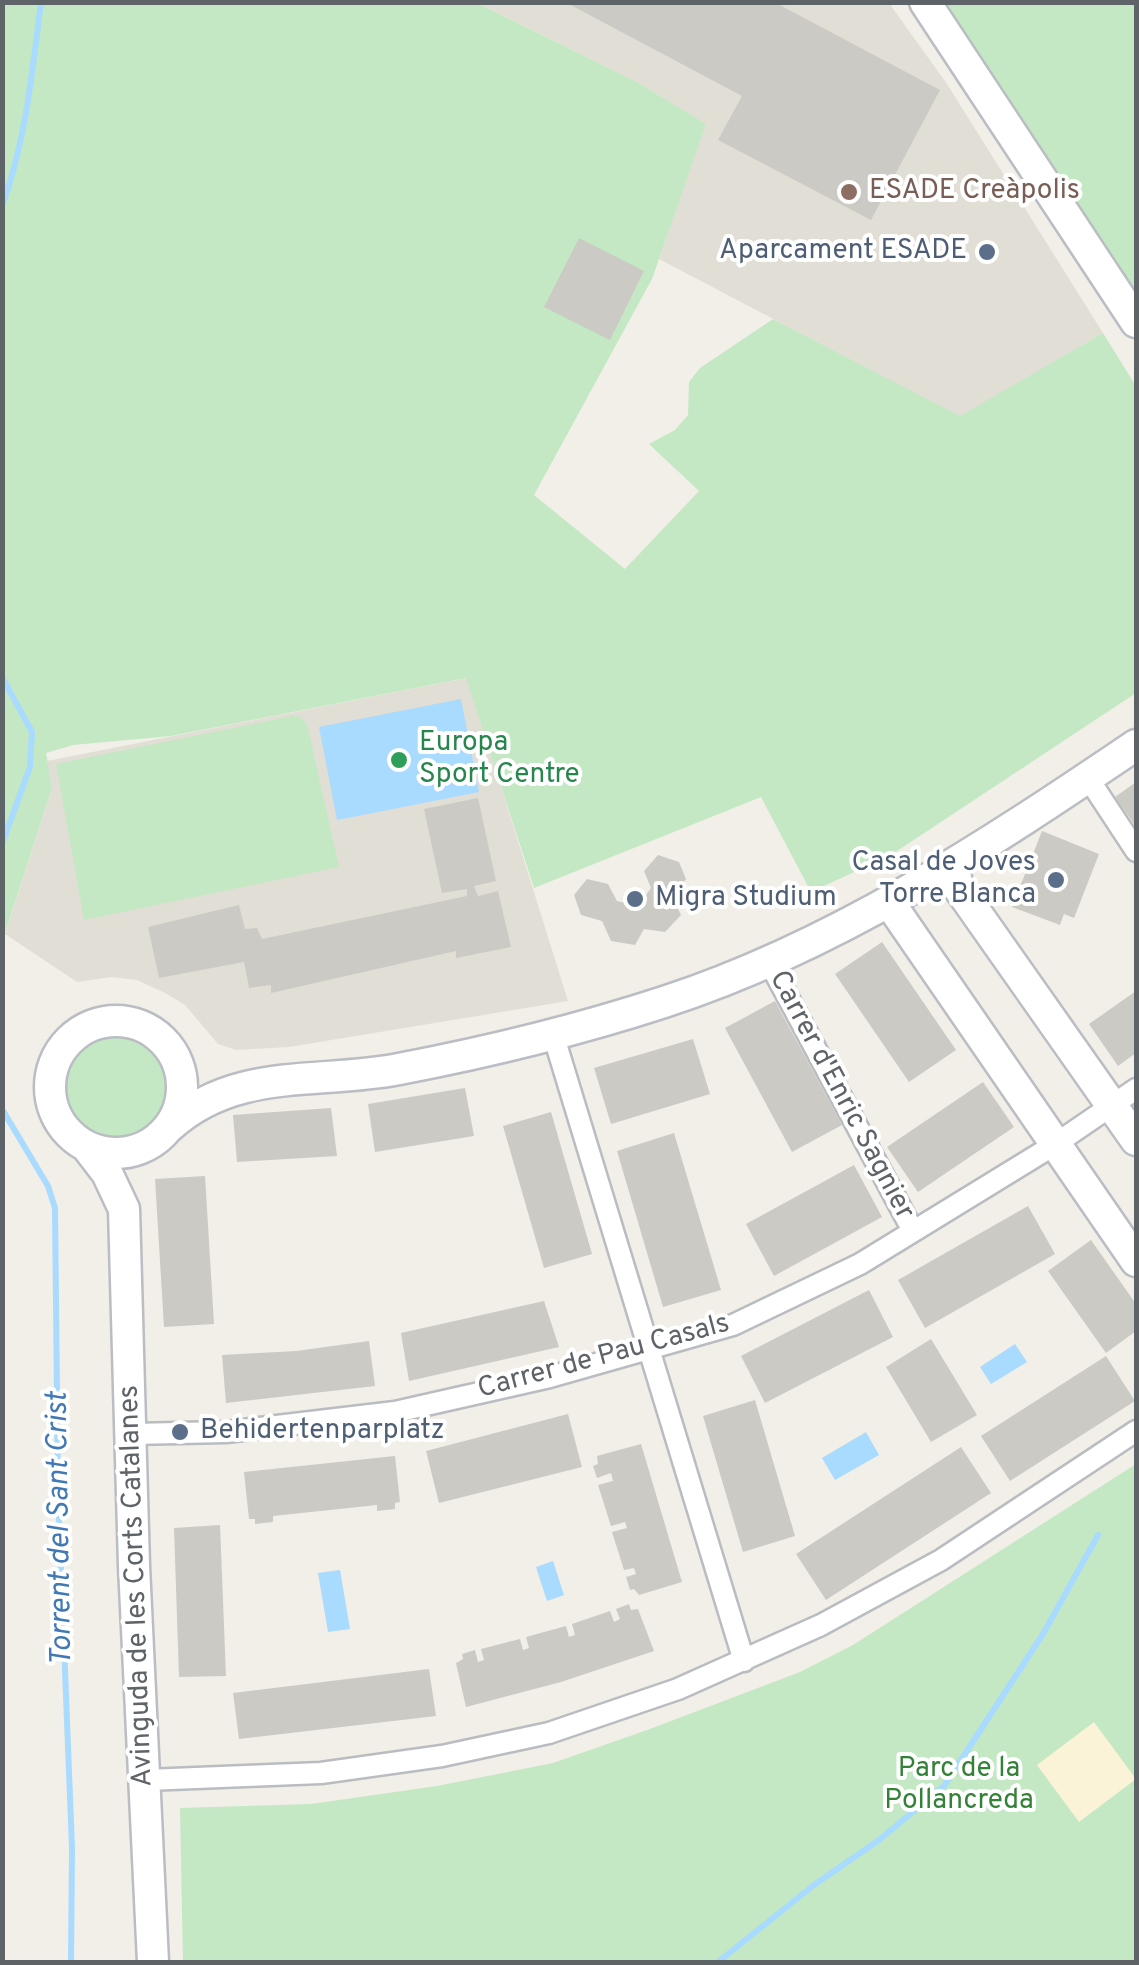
<!DOCTYPE html>
<meta charset="utf-8">
<style>
body{margin:0}
#map{position:relative;width:1139px;height:1965px;overflow:hidden;background:#f1efe7;font-family:Overpass,sans-serif}
canvas{display:block}
.frame{position:absolute;inset:0;border:5px solid #5e6368;pointer-events:none}
</style>
<div id="map">
<canvas width="1139" height="1965"></canvas>
<div class="frame"></div>
</div>
<script>
const g = document.querySelector('canvas').getContext('2d');
g.lineJoin = 'round';
function paint(path, color) {
  g.fillStyle = color;
  g.fill(path, 'evenodd');
}
function trace(path, color, width, dash) {
  g.strokeStyle = color;
  g.lineWidth = width;
  g.lineCap = dash ? 'butt' : 'round';
  g.setLineDash(dash || []);
  g.stroke(path);
}
function write(font, color, halo, rows, align = 'center') {
  g.font = font + ' Overpass,sans-serif';
  g.lineWidth = 8;
  g.setLineDash([]);
  g.textBaseline = 'middle';
  g.strokeStyle = halo;
  g.fillStyle = color;
  for (const [text, x, y, turn = 0] of rows) {
    g.save();
    g.translate(x, y);
    g.rotate((+turn || 0) * Math.PI / 180);
    g.textAlign = isNaN(turn) ? turn : align;
    if (halo) g.strokeText(text, 0, 0);
    g.fillText(text, 0, 0);
    g.restore();
  }
}
const education = new Path2D(`
 M 477,3 L 889,3 L 947,84 L 1103,333 L 960,417 L 659,259 L 705,124 L 637,82 Z
 M 467,678 L 568,1001 L 289,1047 L 236,1050 L 218,1044 L 185,1005 L 167,994 L 137,980 L 111,977 L 77,982 L 5,934 L 52,788 L 47,761 Z`);
const green = new Path2D(`
 M 3,3 L 477,3 L 637,82 L 706,124 L 652,279 L 534,495 L 625,569 L 699,491 L 649,444 L 675,430 L 688,415 L 689,382 L 700,368 L 773,319 L 960,416 L 1103,333 L 1136,386 L 1136,693 L 891,855 L 811,892 L 761,797 L 534,888 L 466,678 L 171,736 L 73,745 L 46,753 L 52,788 L 3,939 Z
 M 925,3 L 1136,3 L 1136,322 Z
 M 297,715 L 307,724 L 339,867 L 84,920 L 56,764 Z
 M61 1085a54 54 0 1 1 108 0a54 54 0 1 1-108 0Z
 M 1136,1464 L 1136,1962 L 183,1962 L 180,1808 L 311,1804 L 437,1786 L 553,1763 L 650,1729 L 800,1672 L 853,1645 Z`);
const sand = new Path2D(`
 M 1094,1722 L 1136,1779 L 1079,1822 L 1037,1765 Z`);
const water = new Path2D(`
 M 461,699 L 479,792 L 337,820 L 319,727 Z
 M 1015,1344 L 1027,1362 L 991,1384 L 980,1367 Z
 M 866,1432 L 879,1455 L 835,1480 L 822,1458 Z
 M 553,1561 L 564,1595 L 547,1601 L 536,1567 Z
 M 340,1570 L 350,1629 L 328,1632 L 318,1573 Z`);
const stream = new Path2D(`
 M 2,206 C 26,141 32,71 41,2
 M 2,677 L 32,732 L 30,767 L 2,844
 M 2,1109 L 48,1186 L 55,1208 L 58,1492 L 72,1848 L 71,1962
 M 718,1962 L 814,1885 L 879,1840 L 944,1786 L 1043,1634 L 1098,1535`);
const building = new Path2D(`
 M 565,2 L 774,2 L 940,90 L 871,220 L 718,140 L 742,96 Z
 M 579,238 L 644,271 L 610,340 L 544,307 Z
 M 1136,782 L 1136,827 L 1115,797 Z
 M 478,798 L 496,881 L 474,886 L 478,896 L 498,891 L 511,947 L 456,958 L 456,951 L 271,993 L 271,985 L 249,988 L 244,962 L 159,978 L 148,927 L 239,905 L 245,929 L 257,928 L 262,939 L 467,896 L 467,889 L 442,893 L 424,809 Z
 M 1042,831 L 1099,854 L 1074,918 L 1064,914 L 1060,925 L 1012,907 Z
 M 658,855 L 679,862 L 686,879 L 673,898 L 681,915 L 665,932 L 644,929 L 635,945 L 611,941 L 602,921 L 581,915 L 574,895 L 587,879 L 608,884 L 617,901 L 638,906 L 651,888 L 644,871 Z
 M 882,942 L 956,1050 L 909,1082 L 835,974 Z
 M 1136,991 L 1136,1053 L 1118,1066 L 1089,1024 Z
 M 775,1001 L 842,1125 L 792,1152 L 725,1028 Z
 M 693,1039 L 710,1094 L 611,1124 L 594,1068 Z
 M 983,1082 L 1014,1127 L 918,1192 L 887,1147 Z
 M 465,1088 L 474,1136 L 375,1152 L 368,1104 Z
 M 331,1108 L 337,1156 L 237,1162 L 233,1115 Z
 M 551,1112 L 592,1254 L 544,1268 L 503,1126 Z
 M 674,1133 L 721,1290 L 663,1307 L 617,1151 Z
 M 854,1165 L 882,1217 L 774,1276 L 746,1224 Z
 M 205,1176 L 214,1324 L 164,1327 L 155,1179 Z
 M 1028,1206 L 1055,1254 L 925,1328 L 898,1280 Z
 M 1091,1240 L 1136,1304 L 1136,1331 L 1106,1353 L 1048,1271 Z
 M 869,1290 L 893,1337 L 765,1403 L 741,1356 Z
 M 544,1301 L 559,1347 L 409,1381 L 401,1333 Z
 M 931,1339 L 977,1415 L 931,1442 L 886,1367 Z
 M 369,1341 L 375,1386 L 226,1403 L 222,1355 L 296,1351 Z
 M 1106,1356 L 1135,1401 L 1010,1481 L 981,1436 Z
 M 755,1400 L 795,1536 L 743,1552 L 703,1416 Z
 M 568,1414 L 582,1467 L 439,1503 L 426,1451 Z
 M 641,1444 L 682,1582 L 639,1595 L 634,1589 L 630,1590 L 626,1577 L 636,1574 L 634,1568 L 624,1570 L 612,1532 L 627,1528 L 625,1522 L 611,1526 L 598,1485 L 613,1481 L 611,1473 L 597,1478 L 593,1466 L 598,1464 L 597,1456 Z
 M 961,1447 L 991,1493 L 826,1600 L 796,1554 Z
 M 395,1456 L 400,1502 L 395,1503 L 395,1509 L 377,1511 L 377,1505 L 273,1516 L 273,1522 L 255,1524 L 255,1519 L 249,1519 L 244,1472 Z
 M 220,1525 L 226,1676 L 179,1677 L 174,1528 Z
 M 629,1604 L 631,1610 L 638,1609 L 654,1651 L 561,1682 L 466,1707 L 456,1663 L 463,1659 L 462,1654 L 475,1650 L 478,1662 L 484,1660 L 481,1649 L 520,1639 L 523,1650 L 529,1648 L 526,1637 L 566,1626 L 569,1637 L 575,1635 L 572,1624 L 610,1611 L 614,1622 L 620,1619 L 616,1609 Z
 M 429,1669 L 436,1716 L 239,1739 L 233,1693 Z`);
const street = new Path2D(`
 M 1088,778 L 1136,851
 M 768,960 L 913,1231
 M 553,1034 L 744,1661
 M 131,1434 L 226,1432 L 395,1412 L 550,1377 L 733,1325 L 860,1264 L 1054,1145 L 1136,1089
 M 146,1780 L 321,1773 L 442,1756 L 549,1733 L 678,1689 L 821,1625 L 941,1560 L 1136,1431`);
const secondary = new Path2D(`
 M 925,2 L 1136,322
 M 953,865 L 958,887 L 1136,1140
 M 889,902 L 1136,1261
 M50 1087a66 66 0 1 1 132 0a66 66 0 1 1-132 0Z
 M 169,1127 C 236,1066 318,1085 399,1069 C 488,1052 578,1030 664,1002 C 836,946 988,845 1136,745
 M 87,1147 L 107,1173 L 124,1209 L 134,1566 L 153,1962`);
const markers = [
 [849,192,10,"#8d6e63"],
 [987,252,10,"#5c6f8a"],
 [399,760,10,"#2e9e5b"],
 [1056,880,10,"#5c6f8a"],
 [635,899,10,"#5c6f8a"],
 [180,1432,10,"#5c6f8a"]
];
const educationNames = [
 ["ESADE Creàpolis",869,192]
];
const serviceNames = [
 ["Aparcament ESADE",967,252],
 ["Casal de Joves",1036,864],
 ["Torre Blanca",1036,896],
 ["Migra Studium",655,899,"left"],
 ["Behidertenparplatz",200,1432,"left"]
];
const leisureNames = [
 ["Europa",419,744],
 ["Sport Centre",419,776]
];
const streetNames = [
 ["Carrer d'Enric Sagnier",840,1096,62],
 ["Carrer de Pau Casals",604,1358,-15],
 ["Avinguda de les Corts Catalanes",138,1586,-92]
];
const parkNames = [
 ["Parc de la",959,1770],
 ["Pollancreda",959,1802]
];
const waterNames = [
 ["Torrent del Sant Crist",62,1529,-91]
];
paint(education, '#e1ded5');
paint(green, '#c4e8c4');
paint(sand, '#fbf3d8');
paint(water, '#a9daff');
trace(stream, '#a9daff', 6);
paint(building, '#cccac4');
trace(street, '#b9bcc1', 25);
trace(secondary, '#babdc3', 35);
trace(street, '#fff', 20);
trace(secondary, '#fff', 30);
for (const [x, y, r, color] of markers) {
  const dot = new Path2D();
  dot.arc(x, y, r, 0, 2 * Math.PI);
  g.fillStyle = color;
  g.fill(dot);
  trace(dot, '#fff', 4);
}
write('28px', '#785e54', '#fff', educationNames, 'left');
write('28px', '#4e5e75', '#fff', serviceNames, 'right');
write('28px', '#27864d', '#fff', leisureNames, 'left');
write('28px', '#5e6368', '#fff', streetNames);
write('28px', '#338237', '#fff', parkNames);
write('italic 30px', '#4279b4', '#fff', waterNames);
</script>
